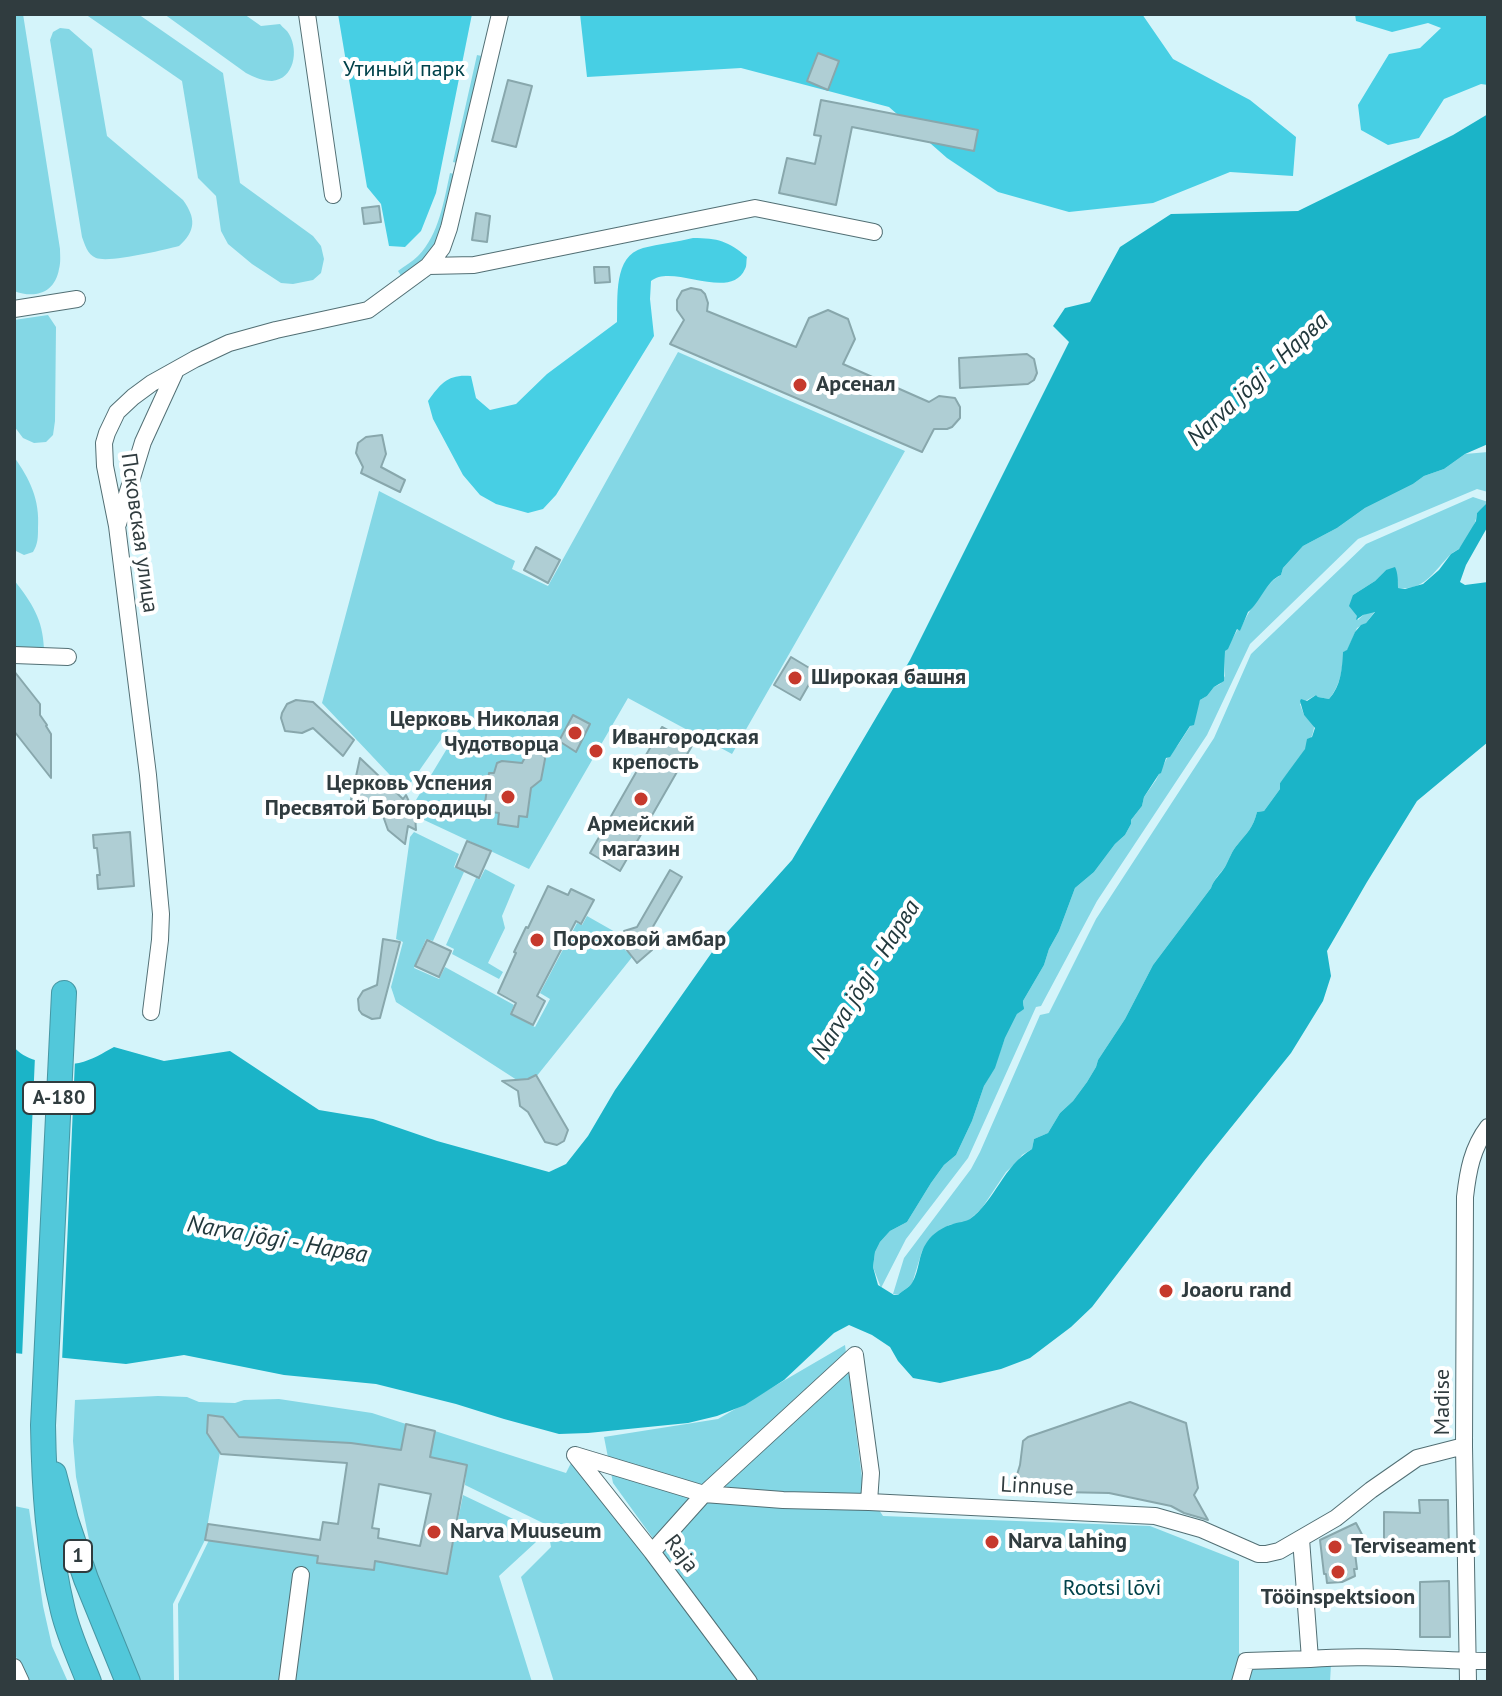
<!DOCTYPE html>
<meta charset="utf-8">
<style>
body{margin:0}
#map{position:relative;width:1502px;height:1696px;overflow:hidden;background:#d4f4fa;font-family:"PT Sans",sans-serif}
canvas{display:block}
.frame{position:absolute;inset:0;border:16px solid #303c3f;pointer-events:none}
</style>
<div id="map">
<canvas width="1502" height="1696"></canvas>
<div class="frame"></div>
</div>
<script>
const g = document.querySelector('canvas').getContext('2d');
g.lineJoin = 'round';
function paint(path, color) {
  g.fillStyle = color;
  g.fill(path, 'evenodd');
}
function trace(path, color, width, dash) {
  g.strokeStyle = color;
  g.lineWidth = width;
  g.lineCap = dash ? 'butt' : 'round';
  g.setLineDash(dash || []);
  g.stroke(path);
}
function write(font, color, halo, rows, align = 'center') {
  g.font = font + ' "PT Sans",sans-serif';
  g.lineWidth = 8;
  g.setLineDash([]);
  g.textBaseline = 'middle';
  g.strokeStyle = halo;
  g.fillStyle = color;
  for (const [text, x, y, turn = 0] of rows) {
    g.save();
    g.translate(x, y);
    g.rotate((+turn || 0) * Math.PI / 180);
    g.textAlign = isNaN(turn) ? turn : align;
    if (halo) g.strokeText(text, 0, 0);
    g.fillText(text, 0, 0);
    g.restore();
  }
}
const green = new Path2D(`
 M 14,14 L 23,14 L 60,249 C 60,255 61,262 59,269 C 55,293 35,299 14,291 Z
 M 85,14 L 138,14 L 223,73 L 240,183 L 313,236 L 321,246 L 324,259 L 321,273 L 313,280 L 293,284 L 281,283 L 252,264 L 228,244 L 221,231 L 216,196 L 198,178 L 182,81 Z
 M 164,14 L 244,14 L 261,26 L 280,24 C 283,28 287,30 289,34 C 299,51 294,79 272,81 C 262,81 254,77 246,73 Z
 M 60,28 L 69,29 L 92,49 L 107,136 L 183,200 C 196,218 196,231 179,246 C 163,250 110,263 96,258 C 87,254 85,245 82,237 L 50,40 L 53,32 Z
 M 477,55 L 486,57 L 461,164 L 453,162 Z
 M 450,173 L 458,175 L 438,246 L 403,279 L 398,271 C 404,266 412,262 418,256 C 439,235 444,200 450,173 Z
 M 48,315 L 56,327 L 55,421 L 53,435 L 46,442 L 34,443 L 23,438 L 14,426 L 14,320 Z
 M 678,352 L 905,451 L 732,754 L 628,698 L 529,869 L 422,819 L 413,805 L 463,722 L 456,718 L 405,791 L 322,703 L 379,491 L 515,561 L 512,569 L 548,586 Z
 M 1488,452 L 1488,492 L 1477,489 L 1358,539 L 1250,644 L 1207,735 L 1097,901 L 1041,1006 L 1036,1007 L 968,1158 L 906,1239 L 881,1288 L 873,1267 L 875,1252 L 880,1242 L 890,1231 L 907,1222 L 931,1183 L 944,1165 L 956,1155 L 972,1121 L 984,1086 L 994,1068 L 1005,1038 L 1017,1014 L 1024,1006 L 1023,1001 L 1044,965 L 1049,949 L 1059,931 L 1075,888 L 1094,872 L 1115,844 L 1125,835 L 1131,824 L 1131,820 L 1142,806 L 1144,797 L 1156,780 L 1167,758 L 1178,745 L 1191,725 L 1200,700 L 1207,696 L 1214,687 L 1220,684 L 1225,676 L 1225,651 L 1238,629 L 1240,631 C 1245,616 1267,581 1281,575 L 1283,568 L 1303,546 L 1337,528 L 1365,508 L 1413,484 L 1424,476 L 1444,469 L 1465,454 Z
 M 14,457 C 30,479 40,500 38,528 C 38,537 38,544 33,552 L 24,555 L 14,550 Z
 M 1473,497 L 1488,502 L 1483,509 L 1477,513 C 1476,525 1468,539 1460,548 C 1456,551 1453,552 1450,555 C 1434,571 1425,591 1398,588 L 1398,582 L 1386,570 L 1375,581 L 1353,595 L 1358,620 L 1363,615 L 1376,610 L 1366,623 L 1357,628 L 1347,651 L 1343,652 C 1343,669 1340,686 1329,699 L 1318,697 L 1316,695 L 1300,704 L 1304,715 L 1314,725 C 1315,741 1291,770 1280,783 L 1280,789 L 1264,811 L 1257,812 C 1253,828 1247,833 1238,844 C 1232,850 1229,860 1225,867 C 1220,874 1214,879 1211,888 L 1153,965 L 1125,1019 L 1098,1060 L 1096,1067 L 1087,1082 L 1073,1101 L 1060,1113 L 1048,1133 L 1034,1139 L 1032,1149 L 1022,1155 L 1018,1161 L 1006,1172 L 982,1208 L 968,1221 L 949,1225 L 922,1251 L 912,1284 L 898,1295 L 893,1294 L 904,1258 L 971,1169 L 980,1152 L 1040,1015 L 1049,1013 L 1096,919 L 1214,738 L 1251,654 L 1366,544 Z
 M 14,580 C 32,603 43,619 44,649 L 14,647 Z
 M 414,832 L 459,854 L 454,867 L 464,872 L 433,941 L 426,939 L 414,968 L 439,979 L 445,967 L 514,1005 L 510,1014 L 535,1027 L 550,999 L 540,993 L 577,923 L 582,925 L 587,916 L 624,937 L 625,950 L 633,956 L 536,1077 L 520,1082 L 396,1002 L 391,987 L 403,942 L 396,939 L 410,837 Z
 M 485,869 L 515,885 L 502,916 L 505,928 L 488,963 L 503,972 L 499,979 L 452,954 L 454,949 L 446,945 L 476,878 L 480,879 Z
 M 845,1345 L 863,1486 L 883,1516 L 1150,1526 L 1239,1561 L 1239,1653 L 1252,1667 L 1331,1664 L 1330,1682 L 757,1682 L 613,1483 L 604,1437 L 718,1419 Z
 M 158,1396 L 187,1397 L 199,1402 L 235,1403 L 244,1400 L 279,1399 L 372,1413 L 406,1424 L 401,1450 L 351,1443 L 239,1437 L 223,1417 L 207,1433 L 220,1452 L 205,1540 L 173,1604 L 174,1682 L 141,1682 L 109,1606 L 95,1568 L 76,1477 L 73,1441 L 75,1400 Z
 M 435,1431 L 566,1473 L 575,1455 L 749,1682 L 554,1682 L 521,1577 L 551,1547 L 547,1525 L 465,1485 L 466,1465 L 430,1457 Z
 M 463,1495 L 532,1528 L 536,1542 L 499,1576 L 532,1682 L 179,1682 L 178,1604 L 209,1540 L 318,1556 L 318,1563 L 373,1570 L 375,1561 L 447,1574 Z
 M 14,1506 L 29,1509 L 43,1606 L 52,1646 L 68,1682 L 29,1682 L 14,1653 Z`);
const forest = new Path2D(`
 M 338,14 L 472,14 L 436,193 L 421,231 L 405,247 L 389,246 L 381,204 L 367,187 Z
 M 580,14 L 1142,14 L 1173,59 L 1250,100 L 1296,137 L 1293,176 L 1230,172 L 1153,203 L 1069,212 L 998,192 L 947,158 L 889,107 L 741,68 L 587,77 Z
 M 1488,14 L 1488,85 L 1481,84 L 1444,99 L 1419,138 L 1388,145 L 1361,130 L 1358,105 L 1389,54 L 1420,48 L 1441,28 L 1428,23 L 1392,32 L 1356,21 L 1355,14 Z
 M 693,238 C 718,238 728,241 747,257 C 746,261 747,266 745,269 C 730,302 673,263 651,281 L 650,299 L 654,336 L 556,495 L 543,509 L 528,513 L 496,504 L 480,495 L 463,475 L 433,419 L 428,401 C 441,383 448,374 471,376 L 476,398 L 490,410 L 516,404 L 547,374 L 617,322 C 618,298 613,256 643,248 C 659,244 677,242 693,238 Z`);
const water = new Path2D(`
 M 1488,114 L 1488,444 L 1465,454 L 1444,469 L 1424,476 L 1413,484 L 1365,508 L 1337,528 L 1303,546 L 1283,568 L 1281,575 C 1266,581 1260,603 1248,612 L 1240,631 L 1237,629 L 1228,649 L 1225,651 L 1224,681 L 1214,687 L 1207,696 L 1200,700 L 1194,725 L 1190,726 L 1170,757 L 1166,758 L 1161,773 L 1159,774 L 1144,797 L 1142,806 L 1131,820 L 1131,824 L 1125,835 L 1115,844 L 1094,872 L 1075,888 L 1059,931 L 1049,949 L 1044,965 L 1023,1001 L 1024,1009 L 1017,1014 L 1005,1038 L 995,1068 L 984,1086 L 972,1121 L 956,1155 L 944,1165 L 931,1183 L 907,1222 L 890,1231 L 880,1242 L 875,1252 L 873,1267 L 878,1285 L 894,1295 L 898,1295 C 902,1291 910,1287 912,1283 C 920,1270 918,1254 927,1242 C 933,1233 943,1227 953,1224 C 959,1222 965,1222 970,1219 C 995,1201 1003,1166 1032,1149 L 1034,1139 L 1048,1133 L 1060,1113 L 1073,1101 L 1087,1082 L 1096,1067 L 1098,1060 L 1125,1019 L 1153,965 L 1211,888 C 1214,879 1220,875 1225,867 C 1229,860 1232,850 1238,844 C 1247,833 1253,828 1257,812 L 1264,811 L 1280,789 L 1280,783 L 1305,749 L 1307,739 L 1312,737 L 1315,728 L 1304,715 L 1300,701 L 1301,699 L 1307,701 L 1316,695 L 1318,697 L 1329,699 C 1341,686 1342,669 1343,652 L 1347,650 L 1355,632 L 1361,625 L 1366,623 L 1375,612 L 1363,615 L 1356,620 L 1357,616 L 1349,606 L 1353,595 L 1375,581 L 1386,570 L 1395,567 C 1398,573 1398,581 1398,588 L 1405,589 L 1423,584 L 1439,570 L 1451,554 L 1459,549 L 1476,521 L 1477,513 L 1488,502 L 1488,526 L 1466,565 L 1460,582 L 1465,585 L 1488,582 L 1488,742 L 1417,801 L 1367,882 L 1327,951 L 1331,976 L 1323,1001 L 1291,1053 L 1204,1161 L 1092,1307 L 1071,1327 L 1030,1358 L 1001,1369 L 940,1383 L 913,1378 L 898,1361 L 890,1347 L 872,1335 L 849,1325 L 834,1333 L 784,1380 L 745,1405 L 717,1416 L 688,1423 L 588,1433 L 559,1434 L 504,1419 L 456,1404 L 376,1384 L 284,1375 L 184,1355 L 126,1364 L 14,1353 L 14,1047 C 27,1063 60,1067 79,1063 C 92,1060 103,1053 114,1047 L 164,1061 L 230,1051 L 319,1110 L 373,1119 L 437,1141 L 549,1172 L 566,1164 L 588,1136 L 615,1090 L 722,938 L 792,860 L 910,660 L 1069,342 L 1053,326 L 1065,308 L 1090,302 L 1120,247 L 1171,214 L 1298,211 L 1453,135 Z`);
const pier = new Path2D(`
 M 35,1056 L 45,1059 L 75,1060 L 62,1362 L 22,1358 Z`);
const building = new Path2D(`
 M 818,53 L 839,61 L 828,90 L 807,81 Z
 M 508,80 L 532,86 L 516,147 L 492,141 Z
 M 821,100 L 978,130 L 974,151 L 852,127 L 836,205 L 779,193 L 787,158 L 815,164 L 821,136 L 814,135 Z
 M 379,206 L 381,222 L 364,224 L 362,208 Z
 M 476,213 L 490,216 L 487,242 L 472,240 Z
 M 594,267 L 609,267 L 610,282 L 595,283 Z
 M 691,288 L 701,290 L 705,294 L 708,303 L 707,311 L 796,347 L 809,318 L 828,310 L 848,319 L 855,339 L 843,364 L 929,402 L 939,396 L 955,398 L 960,407 L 960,418 L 952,427 L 947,429 L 934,429 L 922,452 L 670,344 L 684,320 L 677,310 L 677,300 L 682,291 Z
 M 1027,354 L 1034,359 L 1037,373 L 1034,380 L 1028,384 L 960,388 L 959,358 Z
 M 382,435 L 386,454 L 381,467 L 405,480 L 400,492 L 361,473 L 363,467 L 356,453 L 358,443 L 366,437 Z
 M 536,547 L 560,560 L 548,583 L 524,570 Z
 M 791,657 L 816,672 L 800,700 L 774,685 Z
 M 14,671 L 40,704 L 40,715 L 47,725 L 46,726 L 51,734 L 51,778 L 14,731 Z
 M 296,700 L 313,702 L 354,740 L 343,756 L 313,728 L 302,733 L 285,731 L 281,718 L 282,713 L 287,704 Z
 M 573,715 L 590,724 L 576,752 L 559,741 Z
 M 662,727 L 693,744 L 620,871 L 590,853 Z
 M 535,748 L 544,752 L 545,759 L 541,780 L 531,788 L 527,817 L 519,816 L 518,827 L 498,824 L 499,813 L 484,811 L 489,773 L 494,773 L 497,763 L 502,761 L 522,763 L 529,750 Z
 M 360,758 L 403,799 L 406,795 L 415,815 L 416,830 L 408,826 L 405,844 L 388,830 L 382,813 L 350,804 Z
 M 130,832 L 134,886 L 98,889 L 97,875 L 100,875 L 97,848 L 94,848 L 93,835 Z
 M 467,841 L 491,851 L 479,878 L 456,867 Z
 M 670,870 L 682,877 L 651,930 L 654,940 L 652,950 L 637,963 L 626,949 L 624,931 L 637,927 Z
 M 548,886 L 568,895 L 571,889 L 594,900 L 581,924 L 576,921 L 537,996 L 545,1001 L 533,1025 L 511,1014 L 516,1003 L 498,993 L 516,953 L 514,952 L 526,927 L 528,928 Z
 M 383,939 L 400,942 L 380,1018 L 372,1019 L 362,1014 L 359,1010 L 358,999 L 363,991 L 377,985 Z
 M 427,940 L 451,951 L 439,977 L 415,966 Z
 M 536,1075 L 568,1130 L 564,1141 L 557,1145 L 545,1142 L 528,1112 L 520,1106 L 518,1091 L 502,1081 L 528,1079 Z
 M 1130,1402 L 1186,1423 L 1198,1488 L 1194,1495 L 1208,1520 L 1184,1513 L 1171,1506 L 1109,1493 L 1012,1491 L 1020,1465 L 1023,1441 L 1028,1437 Z
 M 208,1415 L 223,1417 L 239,1437 L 351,1443 L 401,1450 L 406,1424 L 435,1431 L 430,1457 L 467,1465 L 447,1574 L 375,1561 L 374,1570 L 317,1563 L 318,1556 L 205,1540 L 208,1524 L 320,1540 L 323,1522 L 338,1524 L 347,1463 L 221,1454 L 207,1433 ZM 379,1484 L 431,1494 L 420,1546 L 378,1538 L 379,1529 L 372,1528 Z
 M 1419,1500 L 1448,1500 L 1449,1553 L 1384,1554 L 1384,1512 L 1420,1513 Z
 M 1356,1523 L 1368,1546 L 1355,1553 L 1357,1569 L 1354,1569 L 1355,1576 L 1342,1582 L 1327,1583 L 1326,1574 L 1324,1574 L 1320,1540 Z
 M 1449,1581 L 1450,1637 L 1420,1637 L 1420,1582 Z`);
const minor = new Path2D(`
 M 307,14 L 333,195
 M 428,266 L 474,265 L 755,208 L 874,232
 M 14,309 L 77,299
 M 118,524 L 143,442 L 176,370
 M 14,655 L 68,657
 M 151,1012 L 160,940 L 161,914 L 148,775 L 117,526 L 105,466 L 104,443 L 107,433 L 117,412 L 133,397 L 152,383 L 195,359 L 229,343 L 276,330 L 368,310 L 428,266 L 442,248 L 449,228 L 500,14
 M 575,1455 L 704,1494 L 783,1500 L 869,1502 L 1155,1516 L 1201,1529 L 1258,1554 L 1266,1554 L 1279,1551 L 1336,1518 L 1371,1490 L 1417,1458 L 1464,1446
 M 575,1455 L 652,1552 L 749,1682
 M 1301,1539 L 1310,1659 C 1369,1654 1429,1661 1488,1661
 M 652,1552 L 704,1494 L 855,1355 L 871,1473 L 869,1502
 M 14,1667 L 21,1682
 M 287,1682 L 301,1575
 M 1240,1682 L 1246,1661 L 1310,1659
 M 1468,1682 L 1464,1446 L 1465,1197 C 1468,1171 1472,1148 1488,1127`);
const highway = new Path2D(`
 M 64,993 L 43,1425 C 44,1488 48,1550 63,1611 C 69,1636 80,1659 89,1682
 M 54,1474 L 66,1520 L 86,1579 L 128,1682`);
const markers = [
 [800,385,8,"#c6392c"],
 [795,678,8,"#c6392c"],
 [575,733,8,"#c6392c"],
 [596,751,8,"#c6392c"],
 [508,797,8,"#c6392c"],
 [641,799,8,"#c6392c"],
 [537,940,8,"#c6392c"],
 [1166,1291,8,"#c6392c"],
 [434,1532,8,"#c6392c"],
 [992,1542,8,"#c6392c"],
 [1335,1547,8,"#c6392c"],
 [1338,1572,8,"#c6392c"]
];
const shields = [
 [59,1098,72],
 [78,1556,28]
];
const shieldNames = [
 ["А-180",59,1098],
 ["1",78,1556]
];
const parkNames = [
 ["Утиный парк",404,70],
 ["Rootsi lõvi",1112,1589]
];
const poiNames = [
 ["Арсенал",816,385],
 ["Широкая башня",811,678],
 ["Церковь Николая",559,720,"right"],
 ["Чудотворца",559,745,"right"],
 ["Ивангородская",612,738],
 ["крепость",612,763],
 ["Церковь Успения",492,784,"right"],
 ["Пресвятой Богородицы",492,809,"right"],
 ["Армейский",641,825,"center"],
 ["магазин",641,850,"center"],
 ["Пороховой амбар",553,940],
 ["Joaoru rand",1182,1291],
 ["Narva Muuseum",450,1532],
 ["Narva lahing",1008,1542],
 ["Terviseament",1351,1547],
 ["Tööinspektsioon",1338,1598,"center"]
];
const streetNames = [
 ["Псковская улица",139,533,82],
 ["Madise",1443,1402,-90],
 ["Linnuse",1037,1487,3],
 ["Raja",681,1554,53]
];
const waterNames = [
 ["Narva jõgi - Нарва",1258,380,-43],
 ["Narva jõgi - Нарва",866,980,-58],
 ["Narva jõgi - Нарва",277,1240,10]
];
paint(green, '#84d7e5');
paint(forest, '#47cfe4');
paint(water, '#1bb4c8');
paint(pier, '#d4f4fa');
paint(building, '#afced4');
trace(building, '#88a7ac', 2);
trace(minor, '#526f74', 18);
trace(highway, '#4697a4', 26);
trace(minor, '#fff', 16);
trace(highway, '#52c8da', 24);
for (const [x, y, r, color] of markers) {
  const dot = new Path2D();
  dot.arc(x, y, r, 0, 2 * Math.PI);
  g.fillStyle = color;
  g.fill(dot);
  trace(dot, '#fff', 3);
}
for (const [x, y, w] of shields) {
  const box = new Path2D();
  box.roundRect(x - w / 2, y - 16, w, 32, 6);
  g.fillStyle = '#fff';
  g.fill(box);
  trace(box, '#303c3f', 2);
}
write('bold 20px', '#303c3f', null, shieldNames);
write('22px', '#01424a', '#fff', parkNames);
write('bold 22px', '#303c3f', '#fff', poiNames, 'left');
write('22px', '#303c3f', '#fff', streetNames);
write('italic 24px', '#22393d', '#fff', waterNames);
</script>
